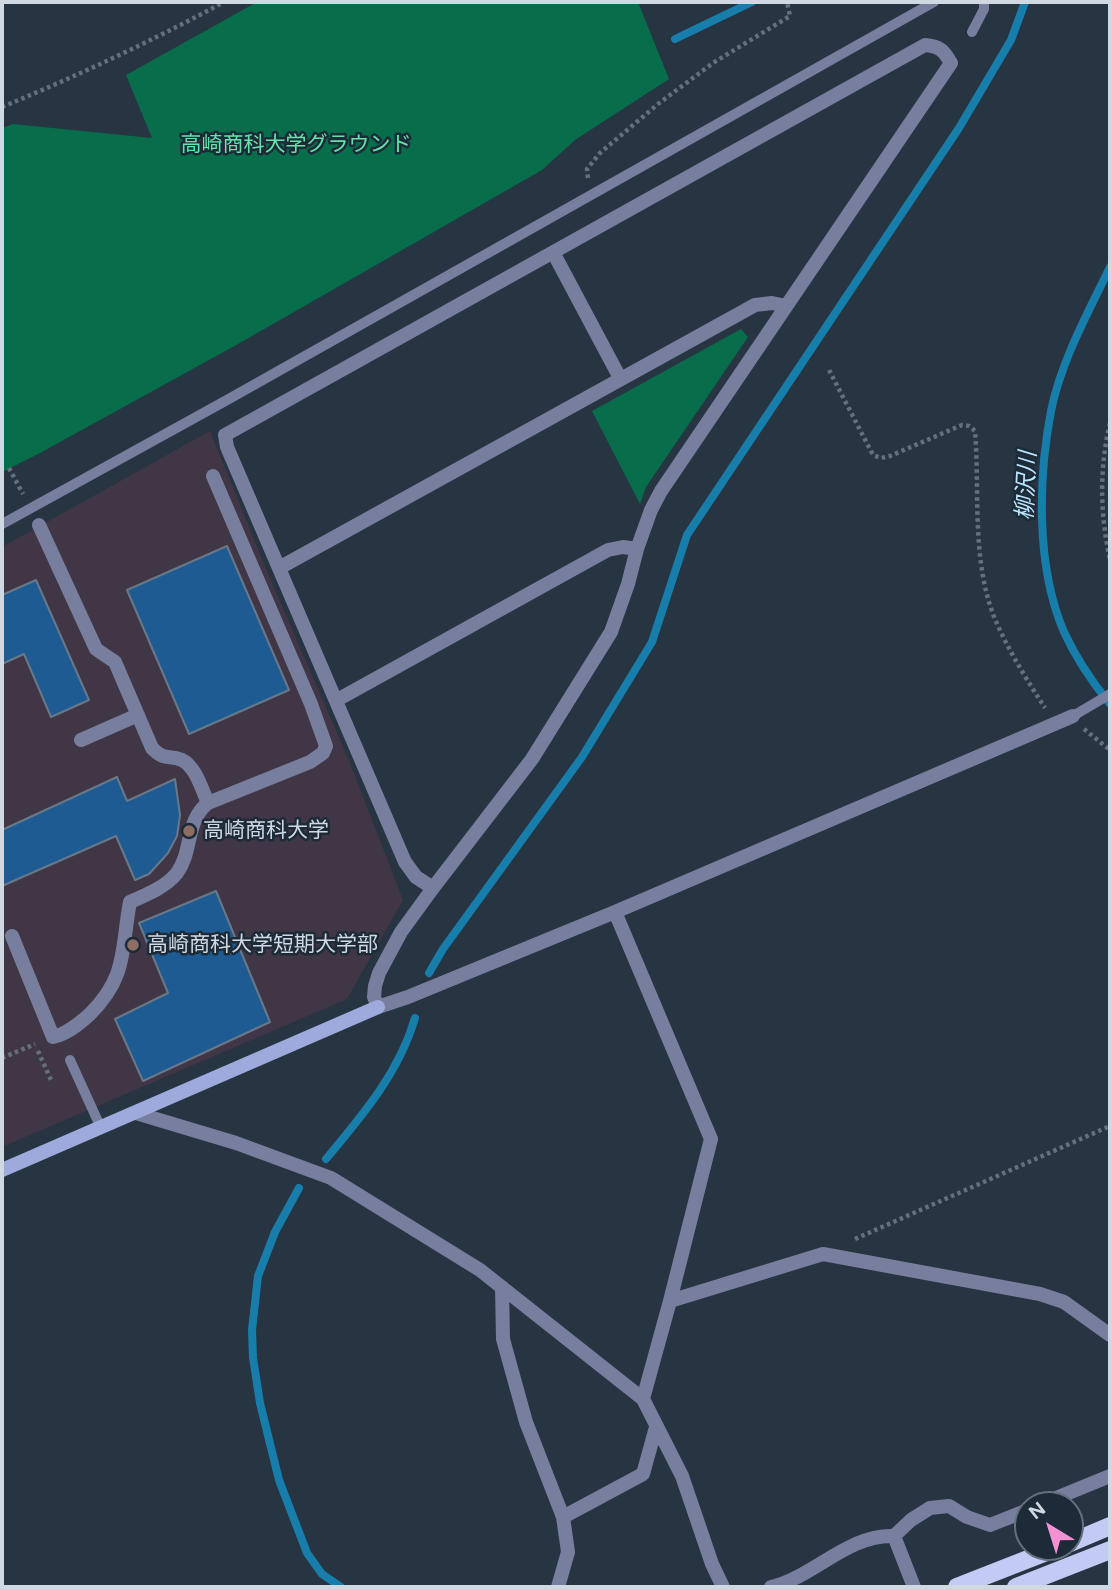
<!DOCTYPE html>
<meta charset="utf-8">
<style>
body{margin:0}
#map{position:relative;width:1112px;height:1589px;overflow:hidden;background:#273442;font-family:Figtree,sans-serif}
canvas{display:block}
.frame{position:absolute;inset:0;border:4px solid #d0d8e1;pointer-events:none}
.north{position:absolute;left:1014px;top:1491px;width:70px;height:70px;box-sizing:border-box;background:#1d2a38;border:2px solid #65707c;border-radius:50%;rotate:322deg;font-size:19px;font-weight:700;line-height:28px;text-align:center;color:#d0d8e1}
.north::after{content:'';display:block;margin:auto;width:24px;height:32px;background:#f491d3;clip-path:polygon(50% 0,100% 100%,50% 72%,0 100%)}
</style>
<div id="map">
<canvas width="1112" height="1589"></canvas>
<div class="frame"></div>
<div class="north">N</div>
</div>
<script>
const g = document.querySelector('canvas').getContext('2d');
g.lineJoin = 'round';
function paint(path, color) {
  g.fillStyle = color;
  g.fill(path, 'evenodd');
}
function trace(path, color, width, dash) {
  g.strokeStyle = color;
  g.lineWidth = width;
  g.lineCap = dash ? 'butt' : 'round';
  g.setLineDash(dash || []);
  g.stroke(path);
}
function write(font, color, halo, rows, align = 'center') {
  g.font = font + ' Figtree,"Noto Sans JP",sans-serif';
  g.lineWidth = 5;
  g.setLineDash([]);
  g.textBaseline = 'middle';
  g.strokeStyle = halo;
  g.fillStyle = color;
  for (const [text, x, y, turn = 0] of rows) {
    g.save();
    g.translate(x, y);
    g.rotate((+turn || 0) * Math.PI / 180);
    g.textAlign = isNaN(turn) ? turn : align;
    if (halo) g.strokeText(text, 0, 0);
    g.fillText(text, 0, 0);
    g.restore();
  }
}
const education = new Path2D(`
 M 210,431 L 267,571 L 350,763 L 403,900 L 347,999 L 2,1147 L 2,547 Z`);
const green = new Path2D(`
 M 257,2 L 638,2 L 669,79 L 575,140 L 542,170 L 238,344 L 40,453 L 2,472 L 2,128 L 13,124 L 152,138 L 126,75 Z
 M 741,329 L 748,337 L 646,487 L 640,504 L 592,411 Z`);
const stream = new Path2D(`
 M 675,39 L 752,2
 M 1110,267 C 1088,313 1061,361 1051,411 C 1038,479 1036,567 1064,632 C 1076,658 1092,682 1110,704
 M 429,973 L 443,949 L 582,757 L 652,642 L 687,535 L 959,128 L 1011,40 L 1025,2
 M 326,1159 C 362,1116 399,1073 415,1018
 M 299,1188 L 275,1232 L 258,1276 L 252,1330 L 253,1358 L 260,1403 L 279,1480 L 307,1553 L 322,1574 L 341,1587`);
const building = new Path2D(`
 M 227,546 L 289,690 L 189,734 L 127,590 Z
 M 36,580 L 89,700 L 51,717 L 24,654 L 2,664 L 2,595 Z
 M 117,777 L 127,801 L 175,779 L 180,815 L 177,836 L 168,853 L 149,874 L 135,880 L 116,836 L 2,886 L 2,830 Z
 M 216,891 L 270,1022 L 143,1081 L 115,1019 L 168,993 L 139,923 Z`);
const path = new Path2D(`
 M 2,107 C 77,76 152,41 224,2
 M 588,178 L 587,169 L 600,153 L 658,104 L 713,63 L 790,16 L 787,2
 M 829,370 L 873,455 L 881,458 L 890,456 L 962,425 L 969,426 L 975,431 C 980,493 971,560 995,619 C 1008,650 1027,680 1045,708
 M 1110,423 C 1099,469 1100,514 1110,560
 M 9,468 L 23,494
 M 1084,729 L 1110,750
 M 38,1051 L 51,1080
 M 2,1058 L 35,1044
 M 855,1239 L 1110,1126`);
const lane = new Path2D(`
 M 972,32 L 984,9 L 984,2
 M 2,524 L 227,400 L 934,2
 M 1073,716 L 1110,694
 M 70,1060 L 101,1128`);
const street = new Path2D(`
 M 554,254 L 620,378
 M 39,525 L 96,649 L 115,662 L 152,748 C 166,762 168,754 182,760 C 196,767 202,790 208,803
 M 279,568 L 755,305 L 772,303 L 786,306
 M 337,700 L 608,550 L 623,547 L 637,549
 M 81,740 L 138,715
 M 433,888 L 416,877 L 405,862 L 227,447 L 225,435 L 925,45 C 940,46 944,51 951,63 L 661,491 L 651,510 L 637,549 L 628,584 L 611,632 L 532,759 L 433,888 L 401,932 L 379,973 L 375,986 L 374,997 L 378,1007 L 408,997 L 615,912 L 1073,716
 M 615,912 L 711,1139 L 670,1301 L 643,1399
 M 12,936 L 53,1037 C 67,1034 79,1024 90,1014 C 128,976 121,949 130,902 C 146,895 166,887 177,873 C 193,851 185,821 208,803 L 310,762 L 323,753 L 326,746 L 311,704 L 213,476
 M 136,1113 L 236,1143 L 331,1178 L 480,1270 L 643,1399 L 682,1476 L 712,1564 L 723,1587
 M 502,1287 L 503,1339 L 526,1422 L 563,1517 L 568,1552 L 558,1587
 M 670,1301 L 823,1254 L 1040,1294 L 1064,1302 L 1110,1335
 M 1039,1505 L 1110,1476
 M 563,1517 L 643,1474 L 656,1427
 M 771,1587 C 814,1577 848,1534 894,1536
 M 914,1587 L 894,1536 L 911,1520 L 930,1508 L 949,1506 L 967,1517 L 990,1525 L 1028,1510`);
const secondary = new Path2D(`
 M 2,1170 L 378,1007`);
const primary = new Path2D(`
 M 1070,1543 L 1110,1526
 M 957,1587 L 1059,1547
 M 1016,1587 L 1110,1550`);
const markers = [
 [189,831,7,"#8d6e63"],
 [133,945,7,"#8d6e63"]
];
const parkNames = [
 ["高崎商科大学グラウンド",296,145]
];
const poiNames = [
 ["高崎商科大学",203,831],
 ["高崎商科大学短期大学部",147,945]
];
const waterNames = [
 ["柳沢川",1027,486,-87]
];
paint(education, '#413645');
paint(green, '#086d4a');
trace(stream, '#177eab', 8);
paint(building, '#1e5b93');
trace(building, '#687888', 2);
trace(path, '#65707c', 4.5, [3.5, 3.5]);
trace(lane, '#777e9e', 10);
trace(street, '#777e9e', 14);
trace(secondary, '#9ea9dc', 14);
trace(primary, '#c2cbf3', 18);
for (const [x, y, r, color] of markers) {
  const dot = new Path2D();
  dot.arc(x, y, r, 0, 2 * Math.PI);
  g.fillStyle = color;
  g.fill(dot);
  trace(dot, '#1d2a38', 2.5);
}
write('21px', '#63e3aa', '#1d2a38', parkNames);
write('21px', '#d0d8e1', '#1d2a38', poiNames, 'left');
write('italic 23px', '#bae5fe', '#1d2a38', waterNames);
</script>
